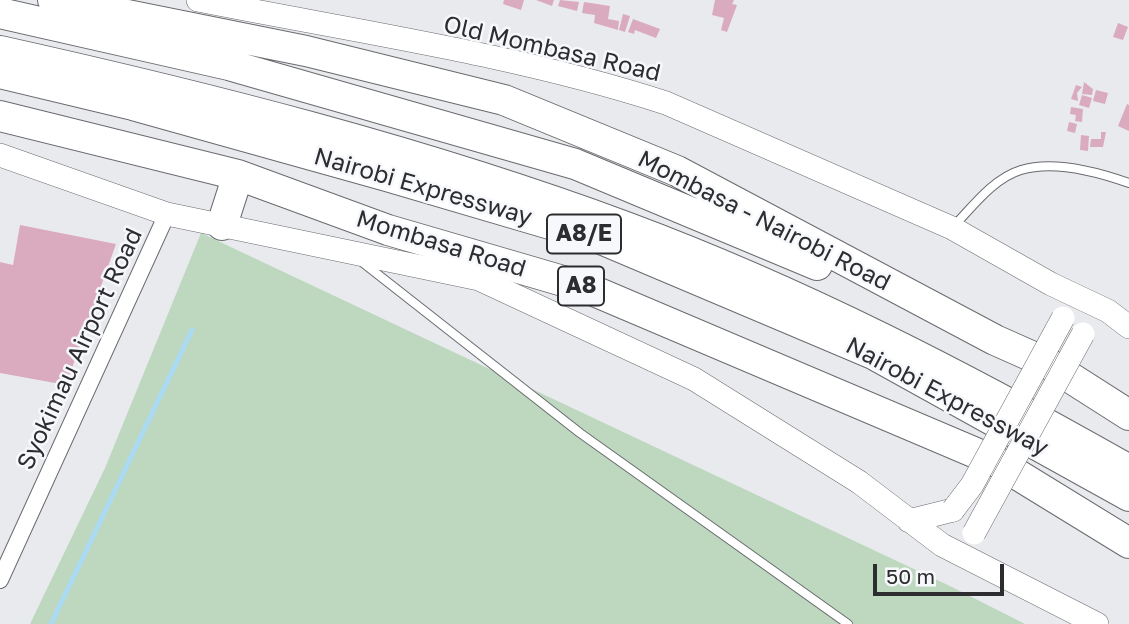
<!DOCTYPE html>
<style>
body{margin:0}
#map{position:relative;width:1129px;height:624px;overflow:hidden;background:#e9eaee;font-family:"Golos Text",sans-serif}
canvas{display:block}
.scale{position:absolute;left:873px;top:564px;width:131px;height:32px;box-sizing:border-box;border:4px solid #2d2d2f;border-top:0;padding-left:9px;font-size:21px;line-height:24px;white-space:nowrap;color:#2d2d2f;-webkit-text-stroke:5px #f6f8fc;paint-order:stroke}
</style>
<div id="map">
<canvas width="1129" height="624"></canvas>
<div class="scale">50 m</div>
</div>
<script>
const g = document.querySelector('canvas').getContext('2d');
g.lineJoin = 'round';
function paint(path, color) {
  g.fillStyle = color;
  g.fill(path, 'evenodd');
}
function trace(path, color, width, dash) {
  g.strokeStyle = color;
  g.lineWidth = width;
  g.lineCap = dash ? 'butt' : 'round';
  g.setLineDash(dash || []);
  g.stroke(path);
}
function write(font, color, halo, rows, align = 'center') {
  g.font = font + ' "Golos Text",sans-serif';
  g.lineWidth = 5;
  g.setLineDash([]);
  g.textBaseline = 'middle';
  g.strokeStyle = halo;
  g.fillStyle = color;
  for (const [text, x, y, turn = 0] of rows) {
    g.save();
    g.translate(x, y);
    g.rotate((+turn || 0) * Math.PI / 180);
    g.textAlign = isNaN(turn) ? turn : align;
    if (halo) g.strokeText(text, 0, 0);
    g.fillText(text, 0, 0);
    g.restore();
  }
}
const green = new Path2D(`
 M 201,233 L 952,587 L 1025,624 L 30,624 L 105,468 Z`);
const stream = new Path2D(`
 M 51,624 L 192,330`);
const building = new Path2D(`
 M 504,0 L 524,0 L 521,10 L 503,4 Z
 M 536,0 L 554,0 L 552,6 Z
 M 560,0 L 579,2 L 577,11 L 558,6 Z
 M 715,0 L 734,0 L 732,4 L 737,5 L 727,32 L 721,30 L 724,18 L 712,15 Z
 M 584,2 L 610,6 L 608,19 L 619,21 L 618,30 L 594,23 L 595,15 L 582,13 Z
 M 623,14 L 630,16 L 625,32 L 619,30 Z
 M 633,19 L 660,29 L 656,38 L 635,30 L 634,34 L 628,32 Z
 M 1118,23 L 1128,27 L 1123,40 L 1113,37 Z
 M 1084,82 L 1093,89 L 1092,95 L 1082,94 Z
 M 1076,85 L 1082,87 L 1077,93 L 1078,101 L 1071,99 Z
 M 1096,90 L 1108,93 L 1105,104 L 1093,101 Z
 M 1082,95 L 1092,98 L 1089,108 L 1079,105 Z
 M 1127,104 L 1129,105 L 1129,131 L 1118,126 Z
 M 1071,107 L 1083,109 L 1082,122 L 1075,121 L 1076,115 L 1070,114 Z
 M 1069,122 L 1077,124 L 1075,133 L 1067,131 Z
 M 1101,132 L 1106,132 L 1103,147 L 1090,147 L 1091,139 L 1101,139 Z
 M 1081,135 L 1089,136 L 1088,151 L 1080,150 Z
 M 20,225 L 116,244 L 66,385 L 0,373 L 0,262 L 13,265 Z`);
const lane = new Path2D(`
 M 954,226 C 973,206 994,178 1021,170 C 1053,160 1098,172 1129,183
 M 362,262 L 580,433 L 848,624`);
const street = new Path2D(`
 M 0,580 L 167,214`);
const secondary = new Path2D(`
 M 198,0 C 353,31 515,54 666,103 L 952,228 L 1051,284 L 1108,311 L 1129,327
 M 0,155 L 167,214 L 479,279 L 694,379 L 859,482 L 942,545 L 1097,624
 M 909,521 L 953,510`);
const highway = new Path2D(`
 M 53,0 L 306,51 L 504,100 L 677,171 L 995,340 L 1049,364 L 1129,415
 M 0,13 L 229,65 L 575,164 L 817,265
 M 0,51 C 211,98 423,152 626,227 C 801,292 967,378 1129,470
 M 0,73 L 133,105 L 387,176 L 601,239 L 873,354 L 1129,496
 M 0,116 L 238,175 L 388,230 L 587,288 L 997,462 L 1129,543
 M 222,225 L 238,175`);
const secondaryBridge = new Path2D(`
 M 953,510 L 972,485 L 1063,318
 M 974,533 L 1083,334`);
const shields = [
 [584,234,74],
 [581,286,46]
];
const shieldNames = [
 ["A8/E",584,234],
 ["A8",581,286]
];
const streetNames = [
 ["Old Mombasa Road",552,49,13],
 ["Nairobi Expressway",423,187,16],
 ["Mombasa - Nairobi Road",764,221,27],
 ["Mombasa Road",441,244,17],
 ["Syokimau Airport Road",80,349,-65],
 ["Nairobi Expressway",947,397,28]
];
paint(green, '#bdd8bf');
trace(stream, '#abdaf3', 5);
paint(building, '#daabbe');
trace(lane, '#696b6e', 10);
trace(street, '#696b6e', 18);
trace(secondary, '#696b6e', 24);
trace(highway, '#696b6e', 32);
trace(lane, '#fff', 8);
trace(street, '#fff', 16);
trace(secondary, '#fff', 23);
trace(highway, '#fff', 30);
trace(secondaryBridge, '#696b6e', 24, []);
trace(secondaryBridge, '#fff', 23);
for (const [x, y, w] of shields) {
  const box = new Path2D();
  box.roundRect(x - w / 2, y - 19.5, w, 39, 5);
  g.fillStyle = '#f6f8fc';
  g.fill(box);
  trace(box, '#2d2d2f', 2);
}
write('bold 23px', '#2d2d2f', null, shieldNames);
write('24px', '#2d2d2f', '#f6f8fc', streetNames);
</script>
